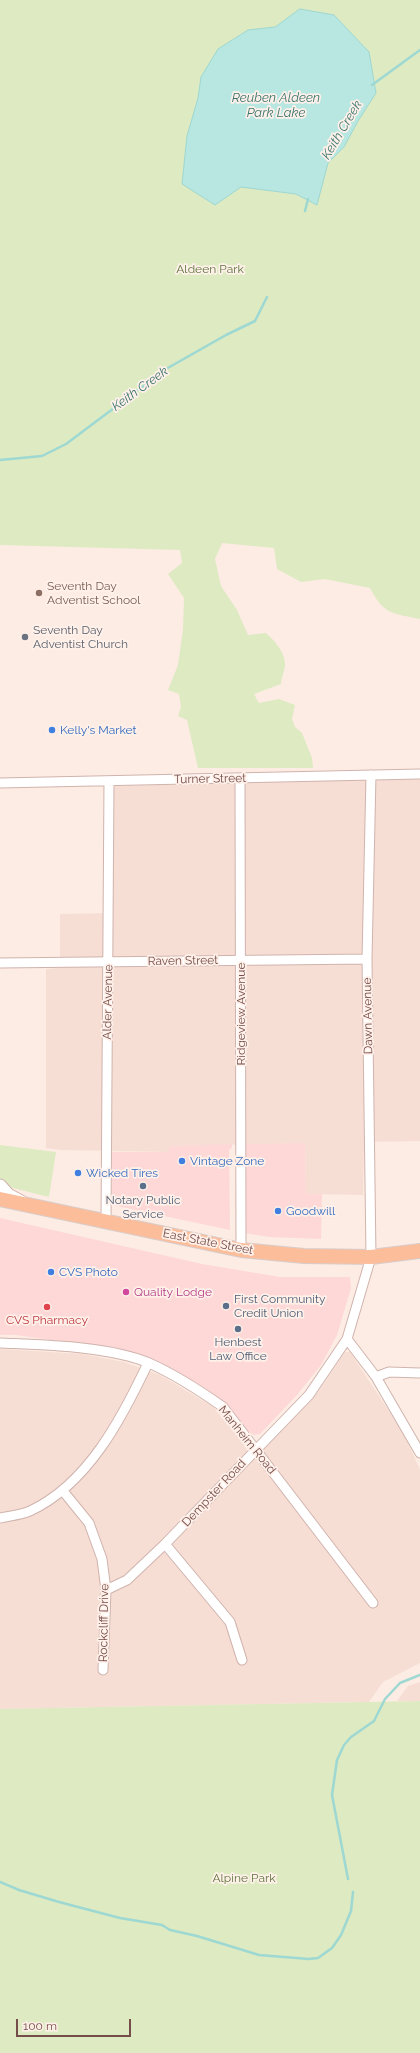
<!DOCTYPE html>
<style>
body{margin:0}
#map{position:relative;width:420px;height:2053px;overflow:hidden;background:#fdece3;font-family:Raleway,sans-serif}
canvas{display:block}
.scale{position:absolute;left:16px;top:2019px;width:115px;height:18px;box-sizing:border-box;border:2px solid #754d49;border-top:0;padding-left:5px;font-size:12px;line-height:14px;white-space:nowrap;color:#754d49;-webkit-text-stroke:3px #fff1ea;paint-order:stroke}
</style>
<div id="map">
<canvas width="420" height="2053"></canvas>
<div class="scale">100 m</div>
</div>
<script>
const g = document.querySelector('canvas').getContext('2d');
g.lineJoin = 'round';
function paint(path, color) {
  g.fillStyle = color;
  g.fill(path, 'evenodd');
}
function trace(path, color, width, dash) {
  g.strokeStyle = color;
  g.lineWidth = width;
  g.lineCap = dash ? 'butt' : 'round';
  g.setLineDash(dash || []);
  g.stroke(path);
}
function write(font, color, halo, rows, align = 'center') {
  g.font = font + ' Raleway,sans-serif';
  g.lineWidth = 3.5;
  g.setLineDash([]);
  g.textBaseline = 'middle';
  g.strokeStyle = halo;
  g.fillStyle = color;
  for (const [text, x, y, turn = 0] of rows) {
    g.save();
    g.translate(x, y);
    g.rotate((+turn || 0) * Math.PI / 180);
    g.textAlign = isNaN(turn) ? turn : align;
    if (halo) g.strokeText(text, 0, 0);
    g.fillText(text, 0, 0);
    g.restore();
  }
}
const residential = new Path2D(`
 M 420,778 L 420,1141 L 364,1142 L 363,1195 L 306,1194 L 305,1143 L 169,1146 L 169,1152 L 60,1150 L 46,1148 L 46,969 L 60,968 L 60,914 L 113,913 L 112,791 L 114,786 Z
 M 0,1349 L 83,1354 L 124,1362 L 160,1375 L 212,1406 L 239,1437 L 253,1460 L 319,1391 L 345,1352 L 350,1352 L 404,1434 L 420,1470 L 420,1663 L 383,1682 L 369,1702 L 0,1709 Z
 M 420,1682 L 420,1701 L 397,1701 L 408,1686 Z`);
const commercial = new Path2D(`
 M 305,1143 L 306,1194 L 322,1194 L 321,1239 L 270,1237 L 244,1233 L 243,1144 Z
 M 232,1144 L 232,1148 L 229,1150 L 230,1230 L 112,1205 L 112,1152 L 169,1152 L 169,1146 Z
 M 0,1218 L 202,1264 L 280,1277 L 350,1277 L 351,1288 L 337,1335 L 321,1365 L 297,1395 L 260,1434 L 254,1435 L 248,1431 L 229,1406 L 205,1388 L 158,1361 L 121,1350 L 16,1335 L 0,1335 Z`);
const green = new Path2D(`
 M 0,0 L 420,0 L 420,619 C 392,613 384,615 370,588 L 325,579 L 301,582 L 277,569 L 274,548 L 222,543 L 215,559 L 221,586 L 237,610 L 248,635 L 266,633 C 275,641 285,652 285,665 C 285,671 281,677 281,684 L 254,694 L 259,703 L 279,699 L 295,705 L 292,719 L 295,727 L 302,733 L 312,758 L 313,768 L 198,768 L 187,720 L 178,716 L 181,707 L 179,694 L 168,690 L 178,665 L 183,629 L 184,598 L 168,574 L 182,563 L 180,550 L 0,545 Z
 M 0,1145 L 56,1152 L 49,1197 L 9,1187 L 0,1181 Z
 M 420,1701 L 420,2053 L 0,2053 L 0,1709 Z`);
const water = new Path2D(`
 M 300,9 L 334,15 L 369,52 L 376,93 L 358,121 L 344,147 L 328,163 L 317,205 L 296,194 L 241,187 L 215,205 L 182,184 L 187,136 L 198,98 L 201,77 L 218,49 L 248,30 L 275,27 Z`);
const stream = new Path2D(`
 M 372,85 L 420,50
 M 305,211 L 308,199
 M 0,460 L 42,456 L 66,444 L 166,369 L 226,335 L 255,321 L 267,297
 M 348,1879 L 332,1795 L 337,1760 L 344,1745 L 351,1737 L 374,1721 L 385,1699 L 400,1683 L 420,1675
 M 0,1882 L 19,1890 L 59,1902 L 120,1918 L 162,1925 L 170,1930 L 197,1936 L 259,1955 L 309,1959 L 318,1958 L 332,1948 L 341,1935 L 351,1911 L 353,1892`);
const street = new Path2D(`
 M 240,778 L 241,1250
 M 0,783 L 420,774
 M 0,963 L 367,959
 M 106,1222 L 109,781
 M 347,1339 L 376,1377 L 420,1453
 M 0,1343 C 43,1345 109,1346 149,1363 C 176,1375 199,1390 223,1407 L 373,1603
 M 376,1377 L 389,1372 L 420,1373
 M 63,1491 L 89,1523 L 102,1559 L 106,1590 L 103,1670
 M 0,1518 C 9,1516 21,1515 30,1511 C 88,1484 122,1418 148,1363
 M 165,1544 L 230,1622 L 242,1660
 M 106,1590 L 127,1580 L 165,1544 L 309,1395 L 347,1339 L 371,1257 L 367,959 L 371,775`);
const secondary = new Path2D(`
 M 0,1186 L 8,1195 L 21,1202`);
const primary = new Path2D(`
 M 0,1199 L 241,1250 L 304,1256 L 371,1257 L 420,1251`);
const markers = [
 [39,593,4,"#8d6e63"],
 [25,637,4,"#6b7280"],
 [52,730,4,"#3f7fe0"],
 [182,1161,4,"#3f7fe0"],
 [78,1173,4,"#3f7fe0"],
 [143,1186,4,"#5c6f8a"],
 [278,1211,4,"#3f7fe0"],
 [51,1272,4,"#3f7fe0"],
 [126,1292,4,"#d1479c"],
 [226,1306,4,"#5c6f8a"],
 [47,1307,4,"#e0444e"],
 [238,1329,4,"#5c6f8a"]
];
const parkNames = [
 ["Aldeen Park",210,269],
 ["Alpine Park",244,1878]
];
const educationNames = [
 ["Seventh Day",47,586],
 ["Adventist School",47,600]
];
const worshipNames = [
 ["Seventh Day",33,630],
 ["Adventist Church",33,644]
];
const shopNames = [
 ["Kelly's Market",60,730],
 ["Vintage Zone",190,1161],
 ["Wicked Tires",86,1173],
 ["Goodwill",286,1211],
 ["CVS Photo",59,1272]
];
const streetNames = [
 ["Turner Street",210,779,-1],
 ["Raven Street",183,961,-1],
 ["Alder Avenue",108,1002,-89],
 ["Ridgeview Avenue",241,1014,-90],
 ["Dawn Avenue",368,1016,-91],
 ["East State Street",208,1242,11],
 ["Manheim Road",247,1440,51],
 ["Dempster Road",214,1493,-47],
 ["Rockcliff Drive",104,1623,-89]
];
const serviceNames = [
 ["Notary Public",143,1200],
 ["Service",143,1214],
 ["First Community",234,1299,"left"],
 ["Credit Union",234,1313,"left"],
 ["Henbest",238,1342],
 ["Law Office",238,1356]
];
const hotelNames = [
 ["Quality Lodge",134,1292]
];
const healthNames = [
 ["CVS Pharmacy",47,1320]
];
const waterNames = [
 ["Reuben Aldeen",276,98],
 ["Park Lake",276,113],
 ["Keith Creek",342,130,-59],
 ["Keith Creek",140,389,-36]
];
paint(residential, '#f6ded5');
paint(commercial, '#fdd8d7');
paint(green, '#ddeac2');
paint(water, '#b8e6e0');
trace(water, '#9ed8d2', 1);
trace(stream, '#9ed8d2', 2.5);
trace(street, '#d0b3ad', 11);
trace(secondary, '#d3b1aa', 15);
trace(primary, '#d8cdcc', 16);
trace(street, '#fff', 9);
trace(secondary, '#fff', 13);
trace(primary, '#fcbd9b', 14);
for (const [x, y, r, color] of markers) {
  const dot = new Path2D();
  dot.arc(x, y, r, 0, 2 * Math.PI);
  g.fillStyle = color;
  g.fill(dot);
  trace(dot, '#fff1ea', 1.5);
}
write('12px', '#5e753e', '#fff1ea', parkNames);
write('12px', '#785e54', '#fff1ea', educationNames, 'left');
write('12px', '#5b616d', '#fff1ea', worshipNames, 'left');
write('12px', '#366cbe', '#fff1ea', shopNames, 'left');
write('12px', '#754d49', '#fff1ea', streetNames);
write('12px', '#4e5e75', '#fff1ea', serviceNames);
write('12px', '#b23c85', '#fff1ea', hotelNames, 'left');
write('12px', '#be3a42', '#fff1ea', healthNames);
write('italic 13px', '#3a746e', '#fff1ea', waterNames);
</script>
